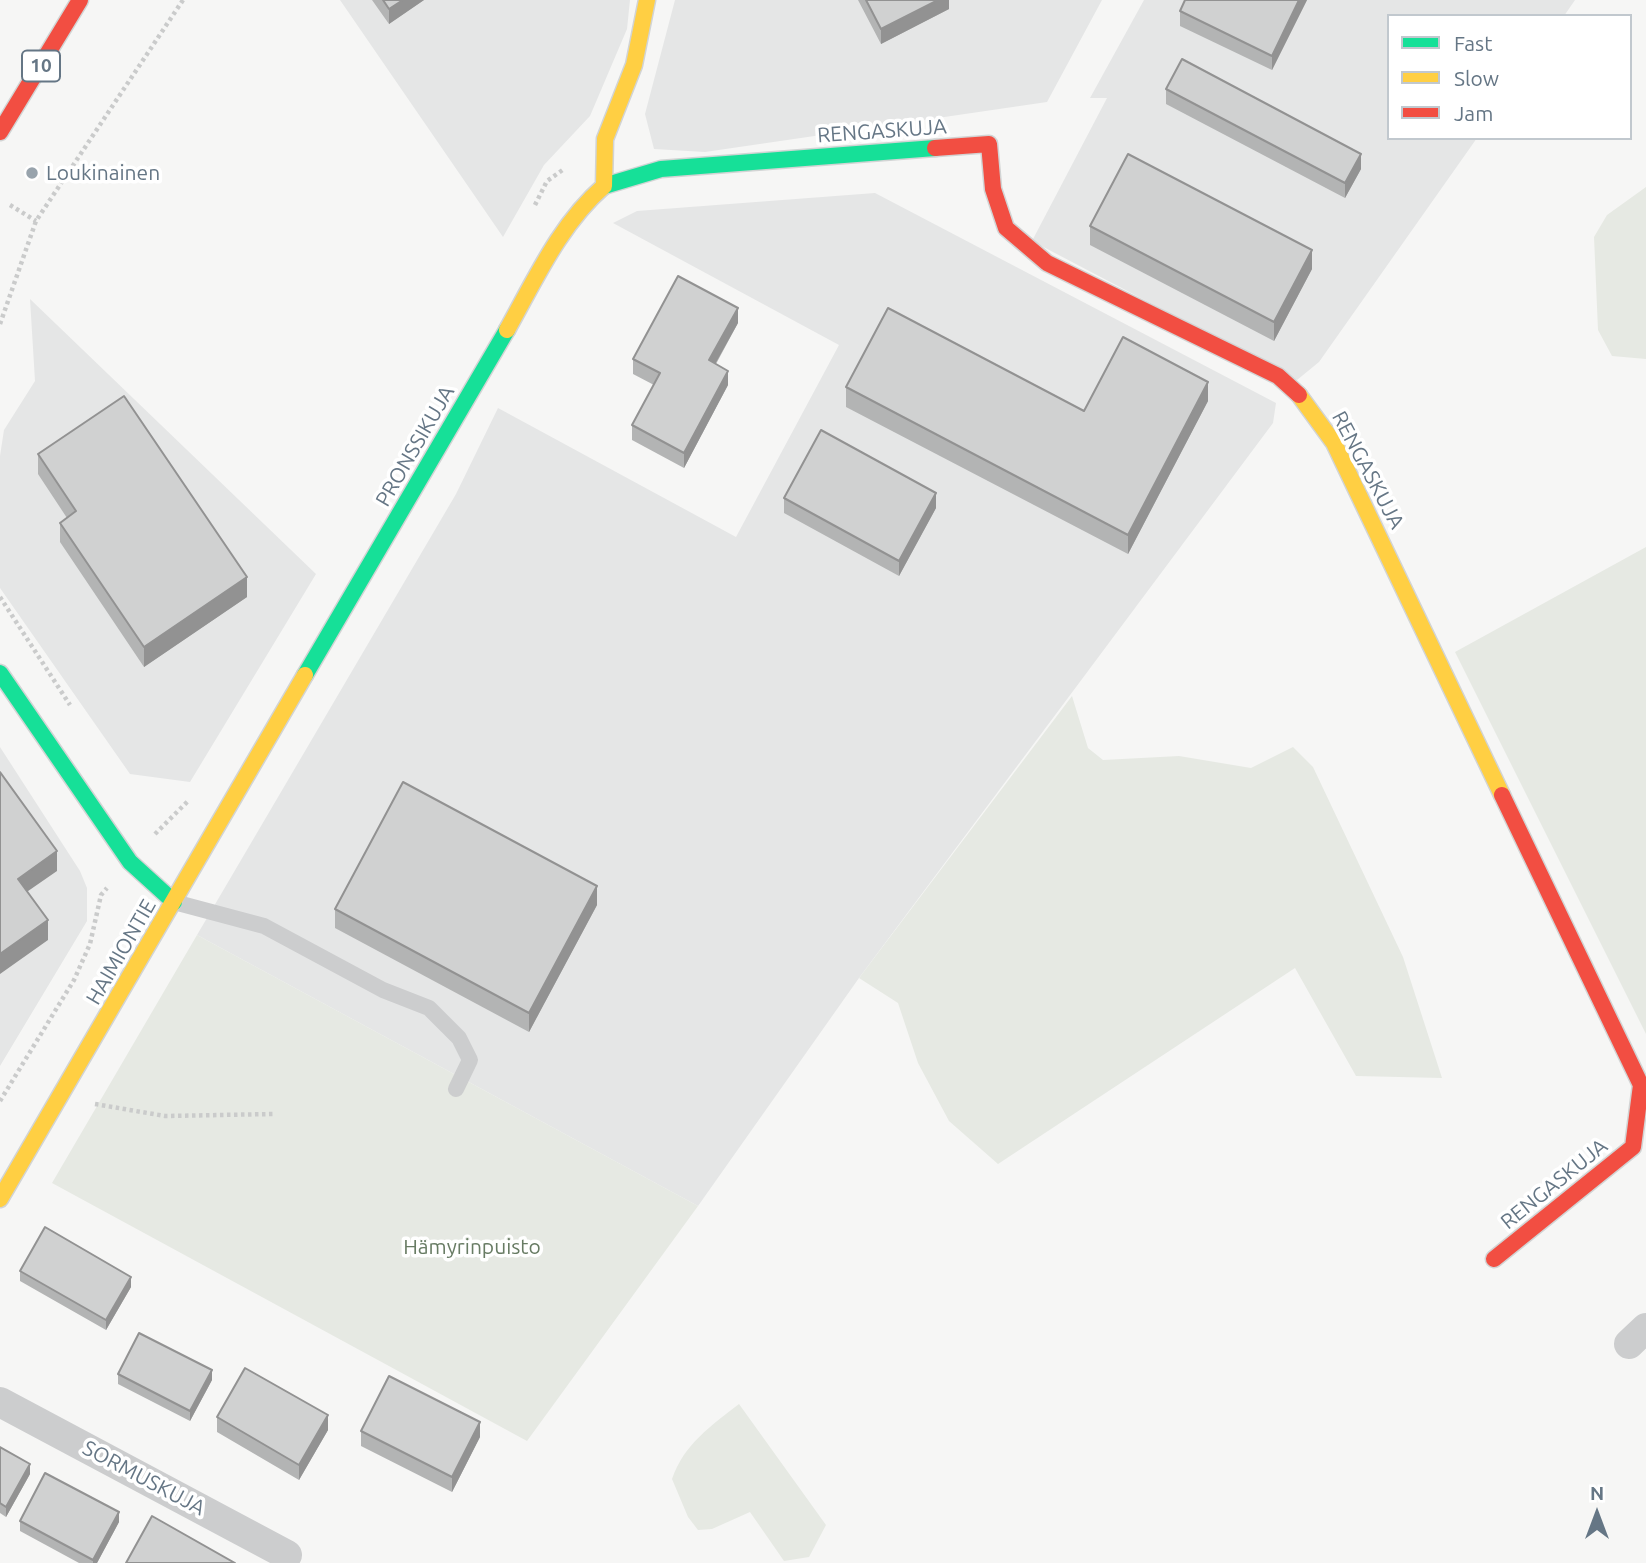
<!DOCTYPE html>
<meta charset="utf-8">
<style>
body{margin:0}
#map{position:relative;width:1646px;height:1563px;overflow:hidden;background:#f6f6f5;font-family:Ubuntu,sans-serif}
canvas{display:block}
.legend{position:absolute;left:1387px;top:14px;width:245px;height:126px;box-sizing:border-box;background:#fff;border:2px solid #c1c8ce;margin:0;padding:9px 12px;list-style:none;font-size:21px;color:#657685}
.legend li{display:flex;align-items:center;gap:14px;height:35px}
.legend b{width:35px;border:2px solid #c1c8ce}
.north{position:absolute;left:1562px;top:1479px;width:70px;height:70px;-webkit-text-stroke:5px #fff;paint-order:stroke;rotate:0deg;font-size:19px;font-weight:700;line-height:28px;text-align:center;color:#657685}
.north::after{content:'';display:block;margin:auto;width:24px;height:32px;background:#657685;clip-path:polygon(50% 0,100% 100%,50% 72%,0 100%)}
</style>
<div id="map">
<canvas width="1646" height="1563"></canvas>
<ul class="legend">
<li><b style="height:9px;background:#16e098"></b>Fast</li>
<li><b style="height:9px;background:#ffcf43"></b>Slow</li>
<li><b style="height:9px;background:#f24e42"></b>Jam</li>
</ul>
<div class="north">N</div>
</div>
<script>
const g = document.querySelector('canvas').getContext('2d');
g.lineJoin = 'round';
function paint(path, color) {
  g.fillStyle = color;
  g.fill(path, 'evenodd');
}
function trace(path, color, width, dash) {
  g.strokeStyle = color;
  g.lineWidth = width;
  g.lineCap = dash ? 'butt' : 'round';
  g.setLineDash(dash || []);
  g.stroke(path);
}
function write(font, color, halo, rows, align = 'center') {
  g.font = font + ' Ubuntu,sans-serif';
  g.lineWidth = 7;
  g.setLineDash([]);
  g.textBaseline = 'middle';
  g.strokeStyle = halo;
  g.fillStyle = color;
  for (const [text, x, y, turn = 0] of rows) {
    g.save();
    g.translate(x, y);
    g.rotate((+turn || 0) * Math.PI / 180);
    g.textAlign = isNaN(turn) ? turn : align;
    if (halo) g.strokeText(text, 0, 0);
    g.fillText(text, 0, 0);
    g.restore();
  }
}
const built = new Path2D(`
 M 340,0 L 630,0 L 627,29 L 590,116 L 544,165 L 503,237 Z
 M 675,0 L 1102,0 L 1047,102 L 705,152 L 654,149 L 645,114 Z
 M 1144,0 L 1575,0 L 1564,16 L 1389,16 L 1389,138 L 1477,138 L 1319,362 L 1297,380 L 1032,241 L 1107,98 L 1090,98 Z
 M 875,193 L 1276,403 L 1273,423 L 859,978 L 698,1206 L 197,935 L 456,494 L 498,408 L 736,537 L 839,345 L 613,223 L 637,211 Z
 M 30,299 L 316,574 L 190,782 L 130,774 L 0,588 L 0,456 L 4,430 L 35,381 Z
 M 0,747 L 80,871 L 87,888 L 87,921 L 0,1066 Z`);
const green = new Path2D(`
 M 1646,187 L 1646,359 L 1612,356 L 1598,330 L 1594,237 L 1607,215 Z
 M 1646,547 L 1646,1034 L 1455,652 Z
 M 1072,696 L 1088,748 L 1103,760 L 1179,756 L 1251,768 L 1293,747 L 1313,767 L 1403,957 L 1442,1078 L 1356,1076 L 1295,968 L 998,1164 L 949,1121 L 918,1063 L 898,1003 L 859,978 Z
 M 197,935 L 698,1206 L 527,1441 L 52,1183 Z
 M 739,1404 L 826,1525 L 809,1557 L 784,1561 L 750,1512 L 712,1529 L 698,1530 L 688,1517 L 672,1479 C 684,1444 711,1426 739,1404 Z`);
const path = new Path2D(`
 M 10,205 L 36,221
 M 535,205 L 547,181 L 564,169
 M 0,324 L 36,221 L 183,0
 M 0,597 L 70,705
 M 155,834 L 188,801
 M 0,1101 L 74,980 L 90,944 L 101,895 L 107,888
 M 95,1104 L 165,1116 L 275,1114`);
const lane = new Path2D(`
 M 174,902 L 264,926 L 383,990 L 429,1008 L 459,1038 L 470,1060 L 456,1089`);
const street = new Path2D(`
 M 1629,1344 L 1646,1328
 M 0,1402 L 287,1555`);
const fast = new Path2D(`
 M 604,186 L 661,169 L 935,148
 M 0,673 L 130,862 L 174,902
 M 305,675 L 507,330`);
const slow = new Path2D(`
 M 507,330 C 535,280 560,224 604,186 L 605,139 L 634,65 L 647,0
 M 1299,395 L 1334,443 L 1502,795
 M 0,1199 L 305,675`);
const jam = new Path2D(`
 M 0,132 L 80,0
 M 935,148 L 989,144 L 993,189 L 1006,228 L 1047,263 L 1278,376 L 1299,395
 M 1494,1259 L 1633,1147 L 1641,1085 L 1502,795`);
const wall = new Path2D(`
 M 372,0 L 424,0 L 389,24 Z
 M 858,0 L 949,0 L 949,9 L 881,44 Z
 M 1185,0 L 1307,0 L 1272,70 L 1180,26 L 1180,11 Z
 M 1166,89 L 1361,169 L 1345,198 L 1166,104 Z
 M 1090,226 L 1312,269 L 1274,341 L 1090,245 Z
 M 738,323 L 716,364 L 728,385 L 684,468 L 632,440 L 632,425 L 654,385 L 633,374 L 633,359 Z
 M 846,387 L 1084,411 L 1208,401 L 1128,554 L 846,407 Z
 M 38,454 L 247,597 L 144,667 L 60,542 L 60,523 L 67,518 L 38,474 Z
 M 784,498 L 936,508 L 899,576 L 784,513 Z
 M 597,905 L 529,1032 L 335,928 L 335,909 Z
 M 20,1271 L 131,1287 L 106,1330 L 20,1281 Z
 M 118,1374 L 212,1380 L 190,1421 L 118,1384 Z
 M 217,1417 L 328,1430 L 299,1480 L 217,1432 Z
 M 361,1431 L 480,1437 L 452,1492 L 361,1446 Z
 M 0,1447 L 30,1474 L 6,1517 L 0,1513 Z
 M 20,1521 L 119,1522 L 97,1563 L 79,1563 L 20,1531 Z`);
const shadedWall = new Path2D(`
 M 403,0 L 424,0 L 389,24 L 389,9 Z
 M 938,0 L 949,0 L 949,9 L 881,44 L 881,29 Z
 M 1299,0 L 1307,0 L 1272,70 L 1272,56 Z
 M 1361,154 L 1361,169 L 1345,198 L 1345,183 Z
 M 1312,250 L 1312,269 L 1274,341 L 1274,322 Z
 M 738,308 L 738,323 L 709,375 L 709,360 Z
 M 728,371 L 728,385 L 684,468 L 684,453 Z
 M 1208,382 L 1208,401 L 1128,554 L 1128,535 Z
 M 936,493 L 936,508 L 899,576 L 899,561 Z
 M 247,577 L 247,597 L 144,667 L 144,647 Z
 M 57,851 L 57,871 L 18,898 L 18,879 Z
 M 597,886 L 597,905 L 529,1032 L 529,1013 Z
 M 48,920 L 48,940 L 0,974 L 0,954 Z
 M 131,1277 L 131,1287 L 106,1330 L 106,1320 Z
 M 212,1370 L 212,1380 L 190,1421 L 190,1411 Z
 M 328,1415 L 328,1430 L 299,1480 L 299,1465 Z
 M 480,1422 L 480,1437 L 452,1492 L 452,1477 Z
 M 30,1464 L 30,1474 L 6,1517 L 6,1507 Z
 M 119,1512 L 119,1522 L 97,1563 L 93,1563 L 93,1560 Z`);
const building = new Path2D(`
 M 383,0 L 403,0 L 389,9 Z
 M 866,0 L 938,0 L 881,29 Z
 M 1185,0 L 1299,0 L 1272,56 L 1180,11 Z
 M 1182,59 L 1361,154 L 1345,183 L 1166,89 Z
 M 1128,154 L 1312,250 L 1274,322 L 1090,226 Z
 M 678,276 L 738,308 L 709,360 L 728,371 L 684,453 L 632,425 L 660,373 L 633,359 Z
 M 888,308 L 1084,411 L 1123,337 L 1208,382 L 1128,535 L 846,387 Z
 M 124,396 L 247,577 L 144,647 L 60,523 L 76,511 L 38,454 Z
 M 821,430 L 936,493 L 899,561 L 784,498 Z
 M 0,772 L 57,851 L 18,879 L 48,920 L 0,954 Z
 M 403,782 L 597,886 L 529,1013 L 335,909 Z
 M 45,1227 L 131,1277 L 106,1320 L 20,1271 Z
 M 139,1333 L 212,1370 L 190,1411 L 118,1374 Z
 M 245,1368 L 328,1415 L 299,1465 L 217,1417 Z
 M 389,1376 L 480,1422 L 452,1477 L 361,1431 Z
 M 0,1447 L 30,1464 L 6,1507 L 0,1503 Z
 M 45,1473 L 119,1512 L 93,1560 L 20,1521 Z
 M 152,1516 L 235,1563 L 126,1563 Z`);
const markers = [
 [32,173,7,"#98a3ac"]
];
const shields = [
 [41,66,38]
];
const shieldNames = [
 ["10",41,66]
];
const streetNames = [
 ["RENGASKUJA",882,131,-4],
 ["PRONSSIKUJA",415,446,-60],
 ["RENGASKUJA",1368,470,62],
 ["HAIMIONTIE",121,952,-60],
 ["RENGASKUJA",1554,1184,-39],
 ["SORMUSKUJA",144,1478,28]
];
const poiNames = [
 ["Loukinainen",46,173]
];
const parkNames = [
 ["Hämyrinpuisto",472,1247]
];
paint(built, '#e5e6e6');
paint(green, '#e6e9e3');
trace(fast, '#d2d4d4', 19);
trace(slow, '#d2d4d4', 19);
trace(jam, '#d2d4d4', 19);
trace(path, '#cacbcb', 4.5, [3.5, 3.5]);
trace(lane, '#cccdce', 16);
trace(street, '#cccdce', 30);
trace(fast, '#16e098', 16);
trace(slow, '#ffcf43', 16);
trace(jam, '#f24e42', 16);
paint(wall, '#b3b4b4');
paint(shadedWall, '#929292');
paint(building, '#d0d1d1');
trace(building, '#929292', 2);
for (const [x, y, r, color] of markers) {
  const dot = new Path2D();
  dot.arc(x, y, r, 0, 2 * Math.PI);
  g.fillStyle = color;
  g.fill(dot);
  trace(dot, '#fff', 2.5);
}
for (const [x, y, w] of shields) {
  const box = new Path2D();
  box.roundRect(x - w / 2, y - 15.5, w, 31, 5);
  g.fillStyle = '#fff';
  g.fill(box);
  trace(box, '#657685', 2);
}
write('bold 19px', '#657685', null, shieldNames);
write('21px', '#657685', '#fff', streetNames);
write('21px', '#657685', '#fff', poiNames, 'left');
write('21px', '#687c64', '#fff', parkNames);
</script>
